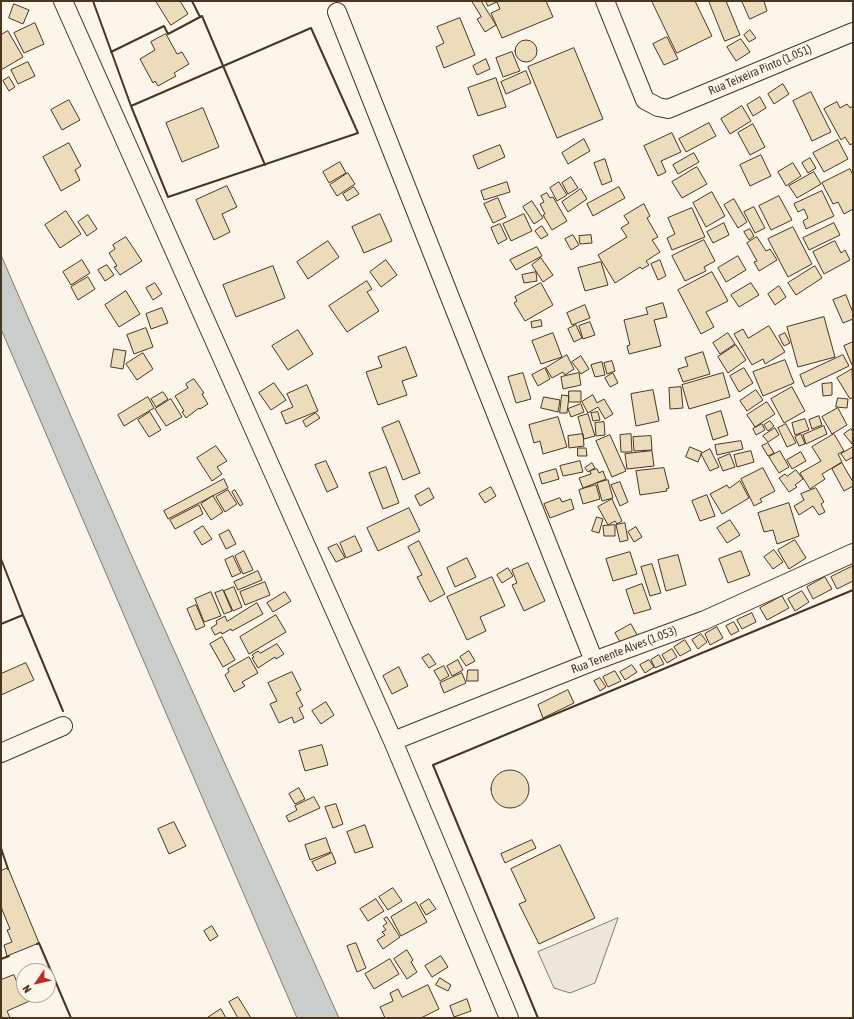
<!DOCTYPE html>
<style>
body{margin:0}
#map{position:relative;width:854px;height:1019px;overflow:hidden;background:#fbf6e9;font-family:"Asap Condensed",sans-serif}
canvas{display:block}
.frame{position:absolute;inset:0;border:2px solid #4a3520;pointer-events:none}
.north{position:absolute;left:16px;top:963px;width:40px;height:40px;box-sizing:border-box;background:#fbf6e9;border:1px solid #b4a999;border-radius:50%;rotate:236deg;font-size:11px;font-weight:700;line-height:16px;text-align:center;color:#4a3520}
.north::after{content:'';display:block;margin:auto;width:14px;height:18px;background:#c62828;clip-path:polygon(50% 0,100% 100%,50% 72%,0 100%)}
</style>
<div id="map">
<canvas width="854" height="1019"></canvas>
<div class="frame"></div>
<div class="north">N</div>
</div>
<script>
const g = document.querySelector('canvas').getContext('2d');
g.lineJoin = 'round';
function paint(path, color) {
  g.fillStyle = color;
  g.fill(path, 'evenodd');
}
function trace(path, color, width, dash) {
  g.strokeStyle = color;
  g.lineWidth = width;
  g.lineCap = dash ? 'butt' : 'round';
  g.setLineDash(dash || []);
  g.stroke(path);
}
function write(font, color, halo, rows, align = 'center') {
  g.font = font + ' "Asap Condensed",sans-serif';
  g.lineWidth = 3;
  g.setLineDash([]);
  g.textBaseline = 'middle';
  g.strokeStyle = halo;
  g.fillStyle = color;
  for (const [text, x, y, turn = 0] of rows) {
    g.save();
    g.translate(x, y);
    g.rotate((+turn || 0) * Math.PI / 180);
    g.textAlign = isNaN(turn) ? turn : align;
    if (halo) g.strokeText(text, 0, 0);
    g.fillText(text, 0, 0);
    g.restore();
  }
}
const parking = new Path2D(`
 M 618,918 L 595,983 L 570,993 L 554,988 L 538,952 Z`);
const water = new Path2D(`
 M 1,255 L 130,552 L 339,1018 L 297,1018 L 1,329 Z`);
const building = new Path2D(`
 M 156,1 L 180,1 L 188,14 L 171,25 Z
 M 472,1 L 481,1 L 496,25 L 485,32 L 477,19 L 481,17 Z
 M 486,1 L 546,1 L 553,17 L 502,38 L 491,13 L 500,9 L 497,2 L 488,6 Z
 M 652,1 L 695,1 L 712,36 L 677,53 Z
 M 709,1 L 726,1 L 740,35 L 725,41 Z
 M 742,1 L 764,1 L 767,11 L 750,19 Z
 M 14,4 L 29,10 L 23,24 L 9,18 Z
 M 460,18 L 475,55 L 444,68 L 436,47 L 444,43 L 437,27 Z
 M 35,23 L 44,44 L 24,53 L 14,33 Z
 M 750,30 L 756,38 L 749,42 L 744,35 Z
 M 8,31 L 23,57 L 1,70 L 1,35 Z
 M 166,34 L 177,54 L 182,52 L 189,64 L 174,73 L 176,76 L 158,86 L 155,81 L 153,83 L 140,59 L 155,50 L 151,42 Z
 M 667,37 L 678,59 L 664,65 L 653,44 Z
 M 741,39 L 750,52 L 736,61 L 727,47 Z
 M515 51a11 11 0 1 1 22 0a11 11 0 1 1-22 0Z
 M 574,48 L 603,119 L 557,138 L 528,67 Z
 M 512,52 L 520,71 L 503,77 L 496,58 Z
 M 486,59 L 490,69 L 477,75 L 473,66 Z
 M 28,62 L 35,76 L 18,84 L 11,70 Z
 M 526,71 L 531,83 L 506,94 L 501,82 Z
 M 9,77 L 15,87 L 9,91 L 3,81 Z
 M 496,78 L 506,107 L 478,116 L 468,88 Z
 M 783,84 L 789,94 L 774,104 L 768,94 Z
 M 811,92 L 831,132 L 812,141 L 793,101 Z
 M 760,97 L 766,108 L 753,116 L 747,105 Z
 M 69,100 L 80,120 L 62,130 L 51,110 Z
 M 837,102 L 840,108 L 847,104 L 850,108 L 853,106 L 853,143 L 850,145 L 845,137 L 841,140 L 824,109 Z
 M 742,106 L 751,121 L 730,134 L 721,119 Z
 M 203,108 L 219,147 L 182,162 L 166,123 Z
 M 709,123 L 716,136 L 686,152 L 679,139 Z
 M 753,124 L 765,147 L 750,155 L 738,133 Z
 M 672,133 L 681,152 L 661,161 L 666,172 L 658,176 L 644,146 Z
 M 584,139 L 590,151 L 568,164 L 562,153 Z
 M 838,140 L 848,159 L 824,172 L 813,153 Z
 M 69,143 L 81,166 L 75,170 L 80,180 L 61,191 L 43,157 Z
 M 500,145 L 505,157 L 478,169 L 473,156 Z
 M 694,153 L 699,162 L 678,174 L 673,165 Z
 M 761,155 L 771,176 L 750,186 L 740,165 Z
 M 810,158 L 816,168 L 808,173 L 802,163 Z
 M 605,159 L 612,181 L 602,185 L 594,163 Z
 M 340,162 L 346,173 L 329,183 L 323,172 Z
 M 793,163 L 801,176 L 786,186 L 778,172 Z
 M 697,167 L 707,184 L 682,198 L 672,182 Z
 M 850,169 L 853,175 L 853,209 L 844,214 L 838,202 L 833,204 L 822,183 Z
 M 814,172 L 821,184 L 797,198 L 789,186 Z
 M 348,173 L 355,184 L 337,196 L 330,185 Z
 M 571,177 L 578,188 L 568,194 L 562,183 Z
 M 507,182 L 510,192 L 484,200 L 481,191 Z
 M 559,182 L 567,195 L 557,201 L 550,188 Z
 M 227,186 L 237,207 L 222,214 L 230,232 L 214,240 L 196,200 Z
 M 354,187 L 359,194 L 347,201 L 343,194 Z
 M 619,187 L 625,198 L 593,216 L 587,204 Z
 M 581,189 L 587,199 L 568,212 L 562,202 Z
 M 822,191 L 834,216 L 806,229 L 803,221 L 808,218 L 804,209 L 798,212 L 794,204 Z
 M 712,192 L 725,216 L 706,227 L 693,203 Z
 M 547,193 L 550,198 L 553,197 L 567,221 L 552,230 L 543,215 L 545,214 L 540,204 L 544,202 L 541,196 Z
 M 779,196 L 792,220 L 771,230 L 759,206 Z
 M 498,198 L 506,217 L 493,223 L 484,204 Z
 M 734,199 L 747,222 L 738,228 L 724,205 Z
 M 532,201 L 543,218 L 534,224 L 523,207 Z
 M 644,204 L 650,216 L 647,218 L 658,237 L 652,240 L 660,252 L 646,261 L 649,265 L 642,269 L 640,267 L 615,283 L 598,255 L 627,237 L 621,228 L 629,223 L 624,216 Z
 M 754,207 L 765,228 L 755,233 L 744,212 Z
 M 692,208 L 705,237 L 672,250 L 667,238 L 675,234 L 668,218 Z
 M 66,211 L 81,234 L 60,248 L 45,225 Z
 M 380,214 L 392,241 L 364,253 L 352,227 Z
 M 524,214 L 532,231 L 511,241 L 503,224 Z
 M 88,215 L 97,229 L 87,236 L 78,222 Z
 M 724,223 L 729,235 L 713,243 L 707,232 Z
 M 834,223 L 840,235 L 809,250 L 803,238 Z
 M 500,224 L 507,239 L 498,244 L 491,228 Z
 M 542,226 L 548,235 L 541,239 L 535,231 Z
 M 793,227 L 812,264 L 788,277 L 768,239 Z
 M 750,229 L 754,236 L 749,240 L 744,232 Z
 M 573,235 L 579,245 L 571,250 L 565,239 Z
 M 591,235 L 592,243 L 580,244 L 579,236 Z
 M 126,237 L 142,261 L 120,275 L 114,267 L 117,266 L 109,253 L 115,249 L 113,245 Z
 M 757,237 L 766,251 L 770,249 L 777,260 L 759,271 L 754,262 L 757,261 L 747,243 Z
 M 704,240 L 715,261 L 704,267 L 706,271 L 685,281 L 672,256 Z
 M 328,241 L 339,257 L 308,279 L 297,262 Z
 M 835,241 L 841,253 L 845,250 L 850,260 L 824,274 L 813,252 Z
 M 537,247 L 542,256 L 516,270 L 510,260 Z
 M 738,256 L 746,270 L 726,282 L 718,268 Z
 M 541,258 L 553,275 L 543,282 L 532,265 Z
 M 82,260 L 90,273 L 71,285 L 63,272 Z
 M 386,260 L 397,275 L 381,287 L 370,272 Z
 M 660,260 L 666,276 L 658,280 L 651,264 Z
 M 601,262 L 608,285 L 585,291 L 578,268 Z
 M 107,265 L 114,275 L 105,281 L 98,270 Z
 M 273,266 L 285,298 L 236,317 L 223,285 Z
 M 815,266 L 822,278 L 796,295 L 788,283 Z
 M 536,272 L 537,281 L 524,283 L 522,275 Z
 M 712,272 L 728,301 L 706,312 L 714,327 L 701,334 L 678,290 Z
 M 88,277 L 95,289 L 78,300 L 71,287 Z
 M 367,281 L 372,289 L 367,292 L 379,311 L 347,332 L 329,306 Z
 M 155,283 L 162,294 L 153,300 L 146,288 Z
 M 541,283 L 553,305 L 525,321 L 514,303 L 517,301 L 515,297 Z
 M 751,283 L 759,295 L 739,307 L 731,295 Z
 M 779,286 L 786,297 L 775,305 L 768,294 Z
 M 126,291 L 140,314 L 119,327 L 105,305 Z
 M 846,295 L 853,313 L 853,319 L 843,323 L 833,300 Z
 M 663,303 L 667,317 L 654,320 L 661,346 L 629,354 L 627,346 L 630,345 L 624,320 L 648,314 L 646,308 Z
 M 585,305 L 590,318 L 572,325 L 567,313 Z
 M 162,308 L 168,323 L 151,329 L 146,314 Z
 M 824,317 L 835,357 L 798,367 L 787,327 Z
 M 541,320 L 542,326 L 532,328 L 531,322 Z
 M 590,322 L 595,335 L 583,339 L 579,326 Z
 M 576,325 L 582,338 L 574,342 L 568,329 Z
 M 769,326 L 785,352 L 765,364 L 763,359 L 752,365 L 734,334 L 743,329 L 748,338 Z
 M 146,328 L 153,347 L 134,354 L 127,335 Z
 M 298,330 L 313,354 L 288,370 L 272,346 Z
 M 553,333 L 562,357 L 541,364 L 532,341 Z
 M 728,333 L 735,344 L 720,354 L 713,343 Z
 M 785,333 L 790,343 L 784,346 L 779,336 Z
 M 853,342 L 853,365 L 852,365 L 844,346 Z
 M 736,345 L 746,360 L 728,373 L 718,357 Z
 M 406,347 L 417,376 L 402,381 L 407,395 L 378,405 L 366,372 L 382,367 L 378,357 Z
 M 114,349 L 126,351 L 123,369 L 111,367 Z
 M 703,352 L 710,374 L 683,382 L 678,369 L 688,366 L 685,358 Z
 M 143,353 L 153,369 L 137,380 L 126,364 Z
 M 567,355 L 574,369 L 565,375 L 563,372 L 552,378 L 546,368 Z
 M 843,355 L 849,366 L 805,387 L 800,375 Z
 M 581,356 L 589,369 L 581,374 L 572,362 Z
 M 785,360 L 794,383 L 763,396 L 753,372 Z
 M 612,361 L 615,371 L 607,374 L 604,363 Z
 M 602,362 L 605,375 L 595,377 L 591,365 Z
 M 545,368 L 550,379 L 538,386 L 532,375 Z
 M 744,368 L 753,383 L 739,392 L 730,376 Z
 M 852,369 L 853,397 L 850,399 L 837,378 Z
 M 523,373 L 531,399 L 516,403 L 508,377 Z
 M 579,373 L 581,385 L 563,389 L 561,377 Z
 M 613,373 L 618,383 L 610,387 L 605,378 Z
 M 723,373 L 730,397 L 689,409 L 682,385 Z
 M 194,379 L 204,393 L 202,394 L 208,404 L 200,409 L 199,408 L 186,418 L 182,412 L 184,411 L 175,396 L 188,388 L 186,384 Z
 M 274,383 L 286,400 L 271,410 L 259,393 Z
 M 832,383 L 832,395 L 823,396 L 822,384 Z
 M 307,385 L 318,411 L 286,424 L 281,412 L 293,407 L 287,394 Z
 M 681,387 L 683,408 L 670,409 L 669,388 Z
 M 792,387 L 805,411 L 784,423 L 771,399 Z
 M 653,390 L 659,421 L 636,426 L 631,394 Z
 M 756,390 L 763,400 L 747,411 L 740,401 Z
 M 569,391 L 581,391 L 581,402 L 569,402 Z
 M 163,392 L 168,399 L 156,407 L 151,399 Z
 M 562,395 L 569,396 L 567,413 L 560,413 Z
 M 593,395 L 597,403 L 604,399 L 613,414 L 605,419 L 598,407 L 588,413 L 582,402 Z
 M 148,397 L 154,408 L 124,426 L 118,415 Z
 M 544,397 L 560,400 L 558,412 L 541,408 Z
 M 838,398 L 848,399 L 847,408 L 836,407 Z
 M 171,399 L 182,417 L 166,426 L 155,409 Z
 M 767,402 L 775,414 L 755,427 L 747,415 Z
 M 581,404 L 584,412 L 571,417 L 568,409 Z
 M 838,408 L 847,425 L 832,434 L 822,417 Z
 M 721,411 L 728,435 L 713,440 L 706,416 Z
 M 150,412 L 161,430 L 149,437 L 138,420 Z
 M 598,412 L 600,420 L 593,421 L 591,413 Z
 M 316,413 L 320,418 L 306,427 L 303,421 Z
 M 588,414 L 595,436 L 584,439 L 578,417 Z
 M 819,416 L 822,425 L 812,429 L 809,420 Z
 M 558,417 L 567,447 L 543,454 L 540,441 L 534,443 L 529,425 Z
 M 805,419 L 809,430 L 795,435 L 792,423 Z
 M 399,421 L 420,473 L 403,480 L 382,428 Z
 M 770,421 L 774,426 L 768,431 L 764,425 Z
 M 604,422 L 605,435 L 596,436 L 595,423 Z
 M 762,424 L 765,430 L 756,435 L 753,429 Z
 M 786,424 L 796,443 L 787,447 L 778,428 Z
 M 824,426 L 827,434 L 806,444 L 803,435 Z
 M 775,428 L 779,435 L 768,442 L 763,436 Z
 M 851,429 L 853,432 L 852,444 L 844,434 Z
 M 583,434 L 584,446 L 569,448 L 568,436 Z
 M 631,434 L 632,452 L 621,452 L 620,435 Z
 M 801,434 L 805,444 L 799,446 L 795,437 Z
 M 834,434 L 844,451 L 838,454 L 842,462 L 822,474 L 825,479 L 810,489 L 800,473 L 821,461 L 812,447 Z
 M 610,435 L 626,471 L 612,477 L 596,441 Z
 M 651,436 L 652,450 L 634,451 L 633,437 Z
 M 741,441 L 743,449 L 717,455 L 715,445 Z
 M 768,443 L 774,453 L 768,456 L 762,446 Z
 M 216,446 L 227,461 L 217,467 L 222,474 L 212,481 L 197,458 Z
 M 690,447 L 702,452 L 698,462 L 686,457 Z
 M 853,447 L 853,457 L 846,461 L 841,454 Z
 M 578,448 L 586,448 L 587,456 L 578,456 Z
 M 710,449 L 719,467 L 710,471 L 701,454 Z
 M 652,451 L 654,466 L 627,469 L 625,454 Z
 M 751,451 L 754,462 L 737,467 L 734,455 Z
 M 780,451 L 789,467 L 779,473 L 769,457 Z
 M 801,452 L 806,461 L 792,469 L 787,460 Z
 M 730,454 L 735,467 L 723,471 L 718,459 Z
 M 326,461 L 338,487 L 327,492 L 315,465 Z
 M 580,461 L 583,472 L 563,476 L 560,466 Z
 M 592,463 L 595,468 L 588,472 L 585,468 Z
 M 842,463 L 853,482 L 853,486 L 844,491 L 832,469 Z
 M 386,467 L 399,503 L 383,509 L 369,473 Z
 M 664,468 L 669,488 L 666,489 L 667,491 L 640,495 L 636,471 Z
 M 763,468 L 775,491 L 760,499 L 762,502 L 754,506 L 741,479 Z
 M 556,469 L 559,479 L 542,484 L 539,474 Z
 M 597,469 L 599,473 L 603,471 L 606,479 L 583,488 L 579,478 L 591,474 L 590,471 Z
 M 796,470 L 803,479 L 795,485 L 797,487 L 789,492 L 779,478 L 785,474 L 787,476 Z
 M 224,479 L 228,488 L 168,519 L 164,511 Z
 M 608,480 L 613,498 L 602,501 L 597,483 Z
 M 740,481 L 749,498 L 722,514 L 710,494 L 727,485 L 729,488 Z
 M 620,482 L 628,502 L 620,506 L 611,485 Z
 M 596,485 L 600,499 L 583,504 L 579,490 Z
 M 491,487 L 496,496 L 485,503 L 479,494 Z
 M 429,488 L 434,498 L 420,506 L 415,496 Z
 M 816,488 L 824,502 L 821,504 L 825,512 L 819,515 L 813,506 L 799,515 L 794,506 L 804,500 L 801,494 Z
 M 228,490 L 237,504 L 225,512 L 216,497 Z
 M 235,490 L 243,504 L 240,506 L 232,492 Z
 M 707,495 L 715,516 L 700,521 L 692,501 Z
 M 213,496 L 223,512 L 211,520 L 201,504 Z
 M 560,498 L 562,502 L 571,499 L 574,509 L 550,518 L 544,504 Z
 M 612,499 L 622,521 L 617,524 L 615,521 L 608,525 L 598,507 Z
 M 789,503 L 799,536 L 777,544 L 773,530 L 764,532 L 758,513 Z
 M 199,505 L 203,514 L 175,529 L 170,520 Z
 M 409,508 L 420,531 L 378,551 L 367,528 Z
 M 597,517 L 603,519 L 599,533 L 592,531 Z
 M 730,520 L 740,535 L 727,543 L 717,528 Z
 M 625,523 L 628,540 L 620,542 L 616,525 Z
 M 615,525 L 615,536 L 604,536 L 603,526 Z
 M 203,526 L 212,539 L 202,545 L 194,532 Z
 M 636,527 L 642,537 L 634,542 L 628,532 Z
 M 229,530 L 236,544 L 226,549 L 219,535 Z
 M 355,536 L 362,551 L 346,558 L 340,543 Z
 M 795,540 L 806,558 L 789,569 L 778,550 Z
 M 419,541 L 445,594 L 430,602 L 417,577 L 422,575 L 408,547 Z
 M 337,544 L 345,558 L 336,562 L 328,548 Z
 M 774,550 L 783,562 L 773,569 L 764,557 Z
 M 244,551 L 253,570 L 243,574 L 235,556 Z
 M 741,551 L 750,575 L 728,583 L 719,559 Z
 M 630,552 L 637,574 L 613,581 L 606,559 Z
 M 678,555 L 686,585 L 666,591 L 658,560 Z
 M 233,556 L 241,573 L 232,577 L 225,560 Z
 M 467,558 L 476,577 L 455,587 L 447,568 Z
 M 528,563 L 545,601 L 524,611 L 512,585 L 517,583 L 512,570 Z
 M 652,564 L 661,593 L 650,596 L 641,567 Z
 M 853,566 L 853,581 L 837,589 L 831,577 Z
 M 508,568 L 513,576 L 502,583 L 497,575 Z
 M 258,571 L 262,580 L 238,590 L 234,582 Z
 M 492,577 L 505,606 L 480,617 L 486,631 L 467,640 L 447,597 Z
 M 825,577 L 832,589 L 813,599 L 807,587 Z
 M 265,582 L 270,595 L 245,605 L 240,592 Z
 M 642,584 L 651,609 L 634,614 L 626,590 Z
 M 234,587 L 242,607 L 233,611 L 224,591 Z
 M 223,590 L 232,611 L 224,614 L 215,593 Z
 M 802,591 L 809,602 L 795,611 L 788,599 Z
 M 211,592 L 221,616 L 204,622 L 195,599 Z
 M 285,592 L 291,601 L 273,612 L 267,603 Z
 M 782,596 L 789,608 L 767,620 L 760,608 Z
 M 257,603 L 263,614 L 232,631 L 231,629 L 222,634 L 221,632 L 215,635 L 211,628 L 217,624 L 216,621 L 225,616 L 227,621 Z
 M 196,605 L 205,626 L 196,630 L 187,609 Z
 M 752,613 L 756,622 L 742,629 L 737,620 Z
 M 276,615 L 286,632 L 249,654 L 240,637 Z
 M 734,622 L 739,631 L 731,635 L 726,626 Z
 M 631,624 L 640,640 L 624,649 L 615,633 Z
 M 717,627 L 723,638 L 710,645 L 705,634 Z
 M 701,634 L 707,642 L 698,649 L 692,640 Z
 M 222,637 L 235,660 L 223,667 L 210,644 Z
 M 685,640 L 691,650 L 680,656 L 674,647 Z
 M 277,644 L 284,654 L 276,659 L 275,657 L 258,668 L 252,658 L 254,657 L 252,655 L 258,651 L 260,653 Z
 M 672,649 L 677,657 L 667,663 L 662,655 Z
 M 469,651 L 475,661 L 466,666 L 460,657 Z
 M 429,654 L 436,664 L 429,668 L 422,658 Z
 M 659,655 L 664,664 L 655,668 L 651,660 Z
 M 249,657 L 258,673 L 242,682 L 245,686 L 234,692 L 225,675 L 229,672 L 228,669 Z
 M 458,660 L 463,670 L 452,676 L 447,666 Z
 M 649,660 L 654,667 L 645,673 L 640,665 Z
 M 26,663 L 34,680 L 1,695 L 1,674 Z
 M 632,665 L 637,672 L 625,680 L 620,672 Z
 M 444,666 L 449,676 L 440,681 L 434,671 Z
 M 399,667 L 408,686 L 392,694 L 383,676 Z
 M 468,670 L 478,670 L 478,681 L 467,681 Z
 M 615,671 L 621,681 L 608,687 L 603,677 Z
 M 292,672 L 301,690 L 296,693 L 303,706 L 299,708 L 304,718 L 294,723 L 292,717 L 279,723 L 270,704 L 277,701 L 268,683 Z
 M 462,673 L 466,683 L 444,693 L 440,683 Z
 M 600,678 L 606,687 L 600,691 L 594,681 Z
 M 568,690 L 574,703 L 543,718 L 538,705 Z
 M 326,702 L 334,715 L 321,724 L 312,711 Z
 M 322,745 L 328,765 L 305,771 L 299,751 Z
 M491 789a19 19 0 1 1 38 0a19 19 0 1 1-38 0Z
 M 299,788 L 305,799 L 295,804 L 289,794 Z
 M 314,797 L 320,808 L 289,822 L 286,816 L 297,810 L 295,806 Z
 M 336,804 L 343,824 L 333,828 L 325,807 Z
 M 174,822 L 186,846 L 169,854 L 158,829 Z
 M 365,825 L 373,847 L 355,853 L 347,832 Z
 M 326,838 L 331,852 L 310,860 L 305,845 Z
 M 532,840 L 536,848 L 505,863 L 501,854 Z
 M 560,845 L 595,918 L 539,944 L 519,904 L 526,901 L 511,869 Z
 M 332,853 L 336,863 L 317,871 L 312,862 Z
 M 8,868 L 39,943 L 7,956 L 4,945 L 12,942 L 7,930 L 10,929 L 1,907 L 1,871 Z
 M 393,888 L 402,901 L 388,910 L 379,897 Z
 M 376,899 L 384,911 L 368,921 L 360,909 Z
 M 429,899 L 436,909 L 426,915 L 420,905 Z
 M 416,902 L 427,922 L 401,936 L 391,917 Z
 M 387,917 L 400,937 L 383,949 L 377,940 L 385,935 L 382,932 L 386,930 L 383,926 L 387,923 L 384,919 Z
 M 212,926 L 218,936 L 210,941 L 204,931 Z
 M 356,943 L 366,968 L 357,972 L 347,946 Z
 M 407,950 L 413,960 L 411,962 L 417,972 L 407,979 L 394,959 Z
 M 441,956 L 448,967 L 432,977 L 425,966 Z
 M 390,959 L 399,974 L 374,989 L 365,974 Z
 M 14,975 L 22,994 L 30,995 L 32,1000 L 7,1011 L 10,1018 L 1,1018 L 1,980 Z
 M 440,978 L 451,985 L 448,991 L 436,985 Z
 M 428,985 L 439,1009 L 421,1018 L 385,1018 L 380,1007 L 393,1001 L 390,993 L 398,989 L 402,997 Z
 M 238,997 L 251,1018 L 238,1018 L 229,1002 Z
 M 467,999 L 471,1011 L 454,1017 L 450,1006 Z
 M 221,1009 L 226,1018 L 207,1018 Z`);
const minor = new Path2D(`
 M 63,1 L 393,741 L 509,1018
 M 605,1 L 645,100 L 658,107 L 668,109 L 853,32
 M 337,12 L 594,661
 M 393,741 L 594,661 L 705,620 L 853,553
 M 1,753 L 63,726`);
const wall = new Path2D(`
 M 93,1 L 131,106
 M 192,1 L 200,17
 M 311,28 L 358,133 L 168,197 L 131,106 Z
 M 111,52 L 164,26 L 168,34 L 202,16 L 265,165
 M 1,559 L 23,615 L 1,624
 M 23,615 L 63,711
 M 1,848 L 8,869
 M 37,944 L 39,943 L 71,1018
 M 1,959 L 9,956
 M 538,1018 L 433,765 L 853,590`);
const streetNames = [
 ["Rua Teixeira Pinto (1.051)",760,70,-23],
 ["Rua Tenente Alves (1.053)",624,650,-21]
];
paint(parking, '#ede7d9');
trace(parking, '#887966', 1);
paint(water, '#c9cecd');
trace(water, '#887966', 1);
paint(building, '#ecdcbc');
trace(building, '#4a3520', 1);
trace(minor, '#4a3520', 20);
trace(minor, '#fbf6e9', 18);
trace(wall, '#4a3520', 2);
write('12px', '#4a3520', '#fbf6e9', streetNames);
</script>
